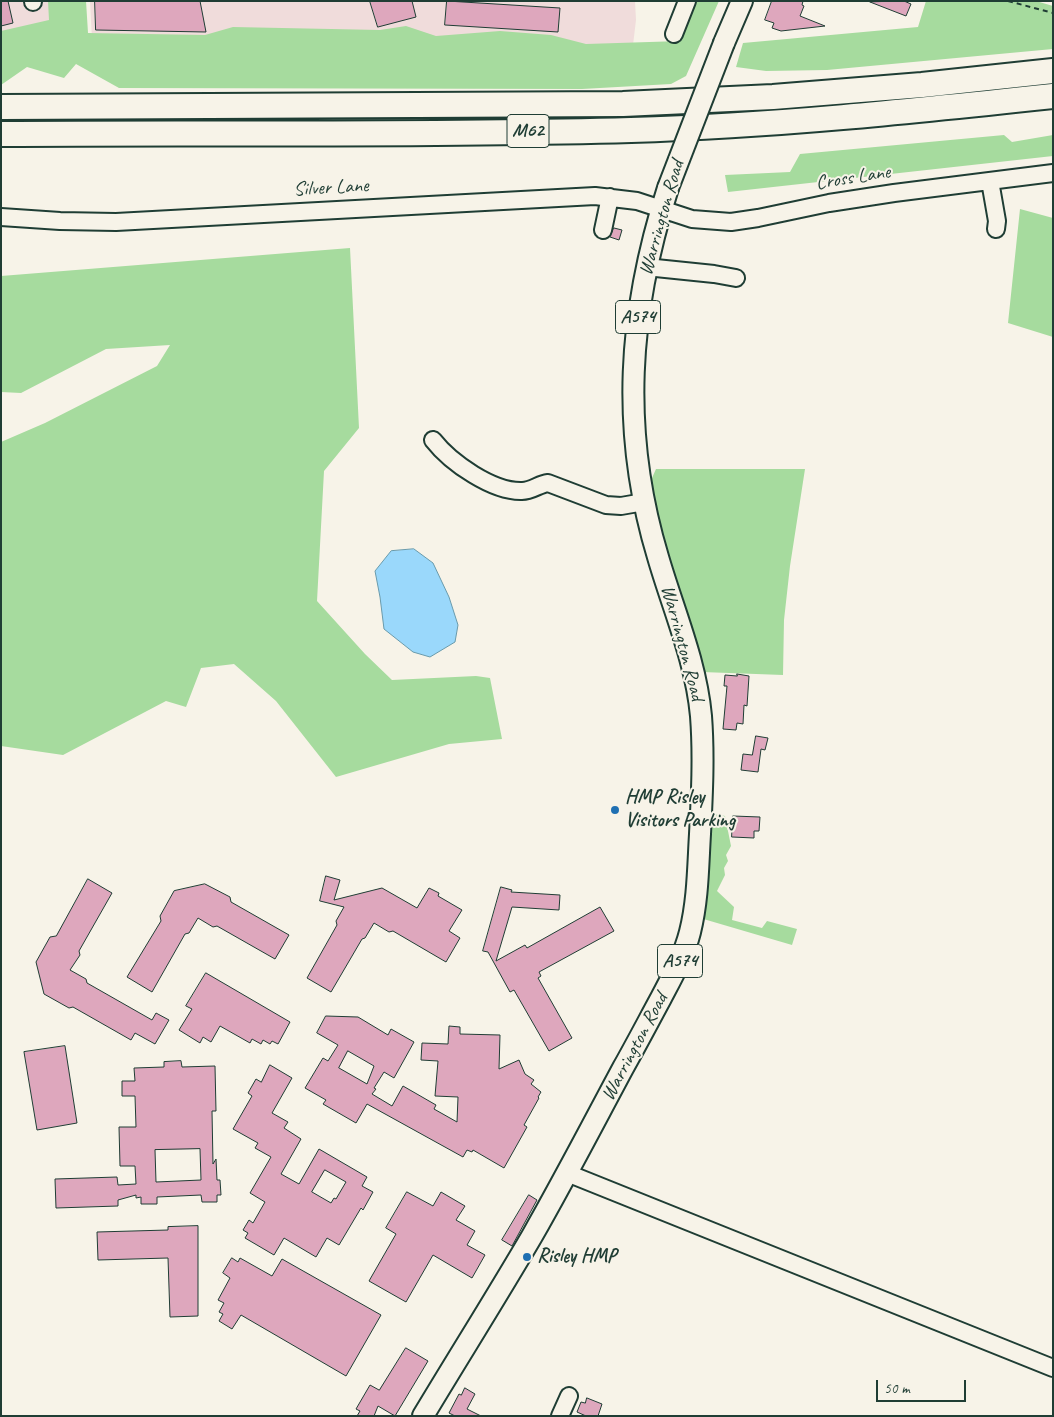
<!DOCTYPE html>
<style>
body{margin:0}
#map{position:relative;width:1054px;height:1417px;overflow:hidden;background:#f7f3e8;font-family:Caveat,sans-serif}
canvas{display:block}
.frame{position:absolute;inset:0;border:2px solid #1f3d34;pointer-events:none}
.scale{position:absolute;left:876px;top:1380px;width:90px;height:22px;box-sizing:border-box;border:2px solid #1f3d34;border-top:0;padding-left:6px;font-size:15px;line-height:18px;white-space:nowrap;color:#1f3d34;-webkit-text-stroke:4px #f7f3e8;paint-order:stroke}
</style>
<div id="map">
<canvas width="1054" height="1417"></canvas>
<div class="frame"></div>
<div class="scale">50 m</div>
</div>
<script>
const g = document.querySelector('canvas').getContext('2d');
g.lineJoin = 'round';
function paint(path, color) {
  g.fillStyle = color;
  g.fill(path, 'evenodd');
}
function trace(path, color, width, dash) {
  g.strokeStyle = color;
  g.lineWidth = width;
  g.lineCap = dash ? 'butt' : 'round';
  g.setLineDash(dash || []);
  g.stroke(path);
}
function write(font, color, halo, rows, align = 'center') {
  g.font = font + ' Caveat,sans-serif';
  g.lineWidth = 4;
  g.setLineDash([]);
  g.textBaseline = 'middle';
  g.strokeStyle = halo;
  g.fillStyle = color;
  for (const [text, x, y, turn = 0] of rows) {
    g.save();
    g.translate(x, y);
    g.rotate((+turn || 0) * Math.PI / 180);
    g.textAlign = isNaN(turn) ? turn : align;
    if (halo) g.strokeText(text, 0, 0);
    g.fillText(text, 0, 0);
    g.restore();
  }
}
const built = new Path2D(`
 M 1,1 L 79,1 L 79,22 L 1,43 Z
 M 90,1 L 635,1 L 636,20 L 633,45 L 92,39 Z`);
const green = new Path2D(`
 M 48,1 L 86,1 L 88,33 L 205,35 L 233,27 L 380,30 L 406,26 L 436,36 L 500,31 L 551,35 L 586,44 L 681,41 L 696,1 L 719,1 L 686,76 L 671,84 L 582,89 L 119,88 L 76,64 L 64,78 L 27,67 L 1,85 L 1,31 L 49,20 Z
 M 926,1 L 1036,1 L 1053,6 L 1053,49 L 827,70 L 766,71 L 736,67 L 743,43 L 918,27 Z
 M 1004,135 L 1012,142 L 1053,135 L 1053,156 L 728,192 L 725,175 L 790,172 L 800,154 Z
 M 1020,209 L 1053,218 L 1053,337 L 1008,323 Z
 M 350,248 L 359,428 L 324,471 L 317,601 L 365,654 L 392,680 L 476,676 L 490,678 L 502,739 L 449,744 L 336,777 L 276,701 L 234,664 L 201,668 L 186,707 L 166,701 L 63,755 L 1,746 L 1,442 L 45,423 L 157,366 L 170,345 L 106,349 L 21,393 L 1,392 L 1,276 Z
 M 656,469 L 805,469 L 790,566 L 784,620 L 783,675 L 702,672 L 648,487 Z
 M 710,813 L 725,816 L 731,846 L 726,855 L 728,861 L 724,868 L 725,875 L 717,891 L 734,907 L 732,920 L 762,928 L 767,921 L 797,929 L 792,945 L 700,918 Z`);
const water = new Path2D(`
 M 414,549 L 433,563 L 449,597 L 458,625 L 455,642 L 430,657 L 413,652 L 384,629 L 380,597 L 375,571 L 391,551 Z`);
const building = new Path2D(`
 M 1,1 L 8,1 L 13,23 L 1,26 Z
 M 95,1 L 200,1 L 206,32 L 96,30 Z
 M 370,1 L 412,1 L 416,17 L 378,27 Z
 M 447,1 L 560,8 L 558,32 L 445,25 Z
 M 772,1 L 803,1 L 802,5 L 804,6 L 800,16 L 825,26 L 781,31 L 772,28 L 774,23 L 765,20 Z
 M 904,1 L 911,4 L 906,16 L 870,2 Z
 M 614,228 L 622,230 L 619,240 L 610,237 Z
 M 737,674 L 749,676 L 747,706 L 744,705 L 743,724 L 737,723 L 736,730 L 723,729 L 727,686 L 724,686 L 725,675 L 737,676 Z
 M 756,736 L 768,738 L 765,750 L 761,749 L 758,772 L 741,770 L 743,754 L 752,755 Z
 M 733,816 L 760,817 L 759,831 L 754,831 L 754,838 L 732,837 Z
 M 326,876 L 340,880 L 334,900 L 382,888 L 417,908 L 429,888 L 439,893 L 438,896 L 462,910 L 449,931 L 460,938 L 446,962 L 393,931 L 389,932 L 374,923 L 365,938 L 362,939 L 331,992 L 307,978 L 337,925 L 336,921 L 344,907 L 320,901 Z
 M 88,879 L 112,893 L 79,951 L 80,955 L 70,970 L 86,979 L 87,983 L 152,1020 L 156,1013 L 169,1020 L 155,1044 L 135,1033 L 131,1040 L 73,1007 L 69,1008 L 44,994 L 36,962 L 50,937 L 56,936 Z
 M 205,884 L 230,897 L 231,902 L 289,935 L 275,959 L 217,926 L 213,927 L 198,918 L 189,933 L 185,934 L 152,992 L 127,977 L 161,921 L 160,916 L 174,891 Z
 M 501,887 L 512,890 L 511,892 L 560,895 L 559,910 L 512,907 L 496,961 L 525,945 L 527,948 L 600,907 L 614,931 L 539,972 L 541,976 L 538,978 L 572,1038 L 549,1051 L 514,990 L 510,992 L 488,952 L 483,951 Z
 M 206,973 L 290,1022 L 278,1044 L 272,1041 L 270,1044 L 263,1040 L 261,1044 L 252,1039 L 250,1043 L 220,1026 L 211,1042 L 203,1037 L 200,1043 L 179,1030 L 192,1009 L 186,1006 Z
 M 326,1016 L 358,1017 L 388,1035 L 391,1029 L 414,1042 L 394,1078 L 384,1072 L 374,1088 L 376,1089 L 372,1094 L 392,1106 L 403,1086 L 436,1105 L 434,1109 L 457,1122 L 458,1097 L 435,1096 L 438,1061 L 421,1060 L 422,1043 L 448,1044 L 449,1026 L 460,1027 L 460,1034 L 500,1035 L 499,1069 L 519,1060 L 525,1074 L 534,1080 L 531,1084 L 541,1092 L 538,1097 L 539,1098 L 524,1125 L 527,1127 L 504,1168 L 473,1150 L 472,1152 L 467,1150 L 463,1157 L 367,1104 L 356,1123 L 323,1104 L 326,1100 L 305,1088 L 323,1058 L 328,1061 L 338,1045 L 317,1033 ZM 348,1051 L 374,1066 L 367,1084 L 339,1068 Z
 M 65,1046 L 77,1123 L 37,1130 L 24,1052 Z
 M 181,1061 L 182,1067 L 215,1066 L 216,1111 L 212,1111 L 213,1164 L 216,1159 L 217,1180 L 220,1180 L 221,1195 L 217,1195 L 217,1202 L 202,1202 L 201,1195 L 157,1197 L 157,1204 L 141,1204 L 141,1197 L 136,1198 L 136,1195 L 118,1200 L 118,1206 L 56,1208 L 55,1179 L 117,1177 L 118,1185 L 136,1184 L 135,1166 L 120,1166 L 119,1127 L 136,1127 L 135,1096 L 122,1096 L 122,1081 L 135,1081 L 134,1068 L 164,1067 L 164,1062 ZM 200,1149 L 201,1180 L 156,1182 L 155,1150 Z
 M 270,1065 L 292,1078 L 272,1113 L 288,1122 L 284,1128 L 301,1139 L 281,1174 L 299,1184 L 319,1149 L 367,1177 L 362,1186 L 373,1192 L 363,1210 L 361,1208 L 339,1245 L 327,1238 L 316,1257 L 284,1238 L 274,1255 L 245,1238 L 248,1233 L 243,1230 L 249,1220 L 253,1223 L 265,1202 L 250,1193 L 271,1157 L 255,1148 L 258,1143 L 233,1129 L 252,1096 L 248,1093 L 256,1079 L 261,1082 ZM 325,1170 L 346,1182 L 336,1199 L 334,1198 L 331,1203 L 312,1192 Z
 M 407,1192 L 433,1206 L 441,1192 L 465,1206 L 456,1220 L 475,1231 L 467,1245 L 485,1255 L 472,1278 L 433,1255 L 406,1302 L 369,1281 L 396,1234 L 386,1228 Z
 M 529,1195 L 537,1200 L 512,1246 L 502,1240 Z
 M 198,1226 L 198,1316 L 170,1317 L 168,1258 L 98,1260 L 97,1232 L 168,1230 L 168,1227 Z
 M 232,1258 L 238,1262 L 240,1258 L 272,1276 L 282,1259 L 381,1315 L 346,1376 L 241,1315 L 232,1329 L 219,1321 L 223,1314 L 219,1312 L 224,1303 L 218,1300 L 230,1278 L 223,1273 Z
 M 406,1348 L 428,1361 L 395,1416 L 378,1406 L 374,1416 L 357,1416 L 360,1411 L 356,1409 L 370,1385 L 379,1390 Z
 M 465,1388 L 475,1394 L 467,1409 L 481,1416 L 455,1416 L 449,1413 L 459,1394 L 461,1395 Z
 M 587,1398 L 602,1404 L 598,1416 L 586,1416 L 577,1412 L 581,1402 L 585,1403 Z`);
const path = new Path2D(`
 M 1008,1 L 1053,13`);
const minor = new Path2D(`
 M 33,1 L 33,2
 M 674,34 L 687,1
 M 990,181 L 997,221 L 996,229
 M 1,217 L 60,221 L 116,222 L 595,196 L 637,201 L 692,219 L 731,222 L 758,218 L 829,203 L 894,193 L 1053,173
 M 603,230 L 610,197
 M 646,267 L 714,274 L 736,278
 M 433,440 C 451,463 493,492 522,491 C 532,491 539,484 548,483 L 606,505 L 621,506 L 644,502
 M 567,1173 L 1053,1368
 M 560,1416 L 569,1396`);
const major = new Path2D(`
 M 724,43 L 742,1
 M 423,1416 C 459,1356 497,1296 532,1236 C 564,1180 593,1124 623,1068 C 636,1045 648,1022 661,998 C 672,977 684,956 690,932 C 698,900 698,867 700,834 C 702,795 704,755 701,716 C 696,661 673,609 658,557 C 620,431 628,313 668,188`);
const highway = new Path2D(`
 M 1,107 L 623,104 L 773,97 L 922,85 L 1053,71
 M 1,134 C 211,132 421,136 631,130 C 772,126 913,111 1053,96`);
const majorBridge = new Path2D(`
 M 668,188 L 724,43`);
const markers = [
 [615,810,5,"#1f6fb2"],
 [527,1257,5,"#1f6fb2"]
];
const shields = [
 [528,131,42],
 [638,317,45],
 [680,961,45]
];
const shieldNames = [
 ["M62",528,131],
 ["A574",638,317],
 ["A574",680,961]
];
const streetNames = [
 ["Cross Lane",853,178,-9],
 ["Silver Lane",331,188,-3],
 ["Warrington Road",662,218,-74],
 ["Warrington Road",682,643,75],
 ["Warrington Road",635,1047,-62]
];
const poiNames = [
 ["HMP Risley",625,798],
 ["Visitors Parking",625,821],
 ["Risley HMP",537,1257]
];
paint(built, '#f0dcdb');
paint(green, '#a6db9e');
paint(water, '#9ad8fb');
trace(water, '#699aab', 1);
paint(building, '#dea7bd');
trace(building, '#1f3d34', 1);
trace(minor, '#1f3d34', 20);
trace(major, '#1f3d34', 24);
trace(highway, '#1f3d34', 28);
trace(path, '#1f3d34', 2, [5, 4]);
trace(minor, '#f7f3e8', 16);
trace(major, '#f7f3e8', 20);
trace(highway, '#f7f3e8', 24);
trace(majorBridge, '#1f3d34', 24, []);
trace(majorBridge, '#f7f3e8', 20);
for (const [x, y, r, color] of markers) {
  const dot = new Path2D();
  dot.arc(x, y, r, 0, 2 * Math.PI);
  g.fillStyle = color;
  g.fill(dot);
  trace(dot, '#f7f3e8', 2);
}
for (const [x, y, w] of shields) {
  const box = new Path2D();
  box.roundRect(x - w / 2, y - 16.5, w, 33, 4);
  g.fillStyle = '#f7f3e8';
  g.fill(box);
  trace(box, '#1f3d34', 1);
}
write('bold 19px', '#1f3d34', null, shieldNames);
write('20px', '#1f3d34', '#f7f3e8', streetNames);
write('bold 20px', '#1f3d34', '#f7f3e8', poiNames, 'left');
</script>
